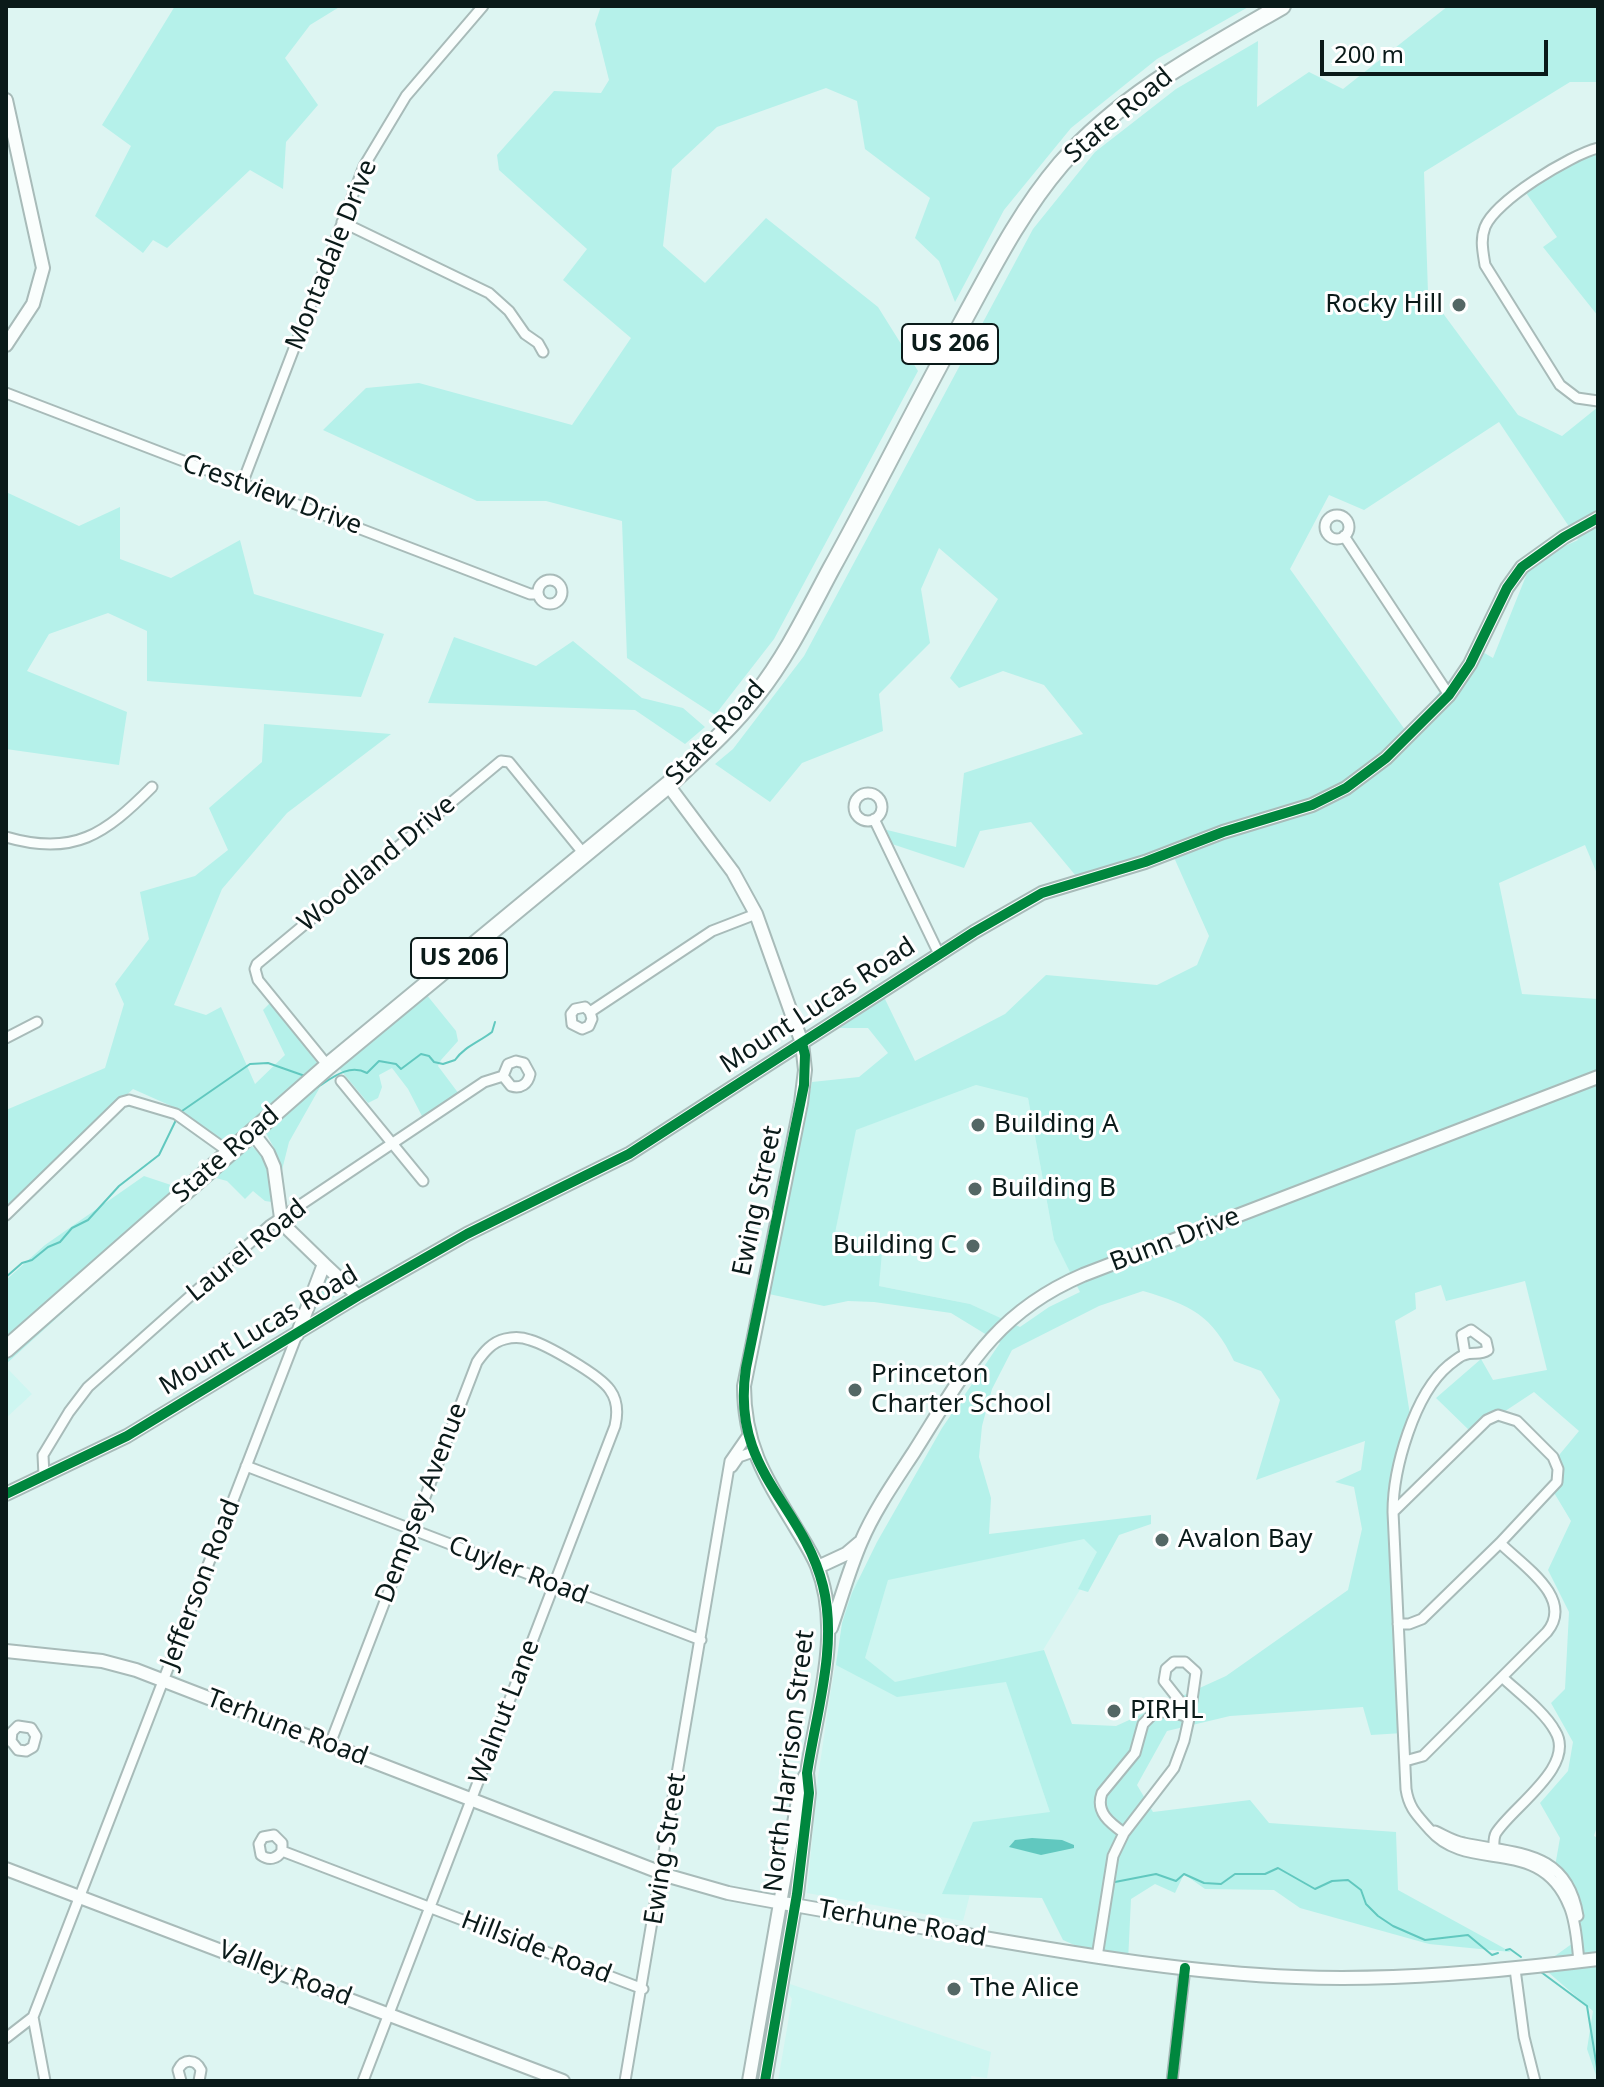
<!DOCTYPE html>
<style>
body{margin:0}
#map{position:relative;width:1604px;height:2087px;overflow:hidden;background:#ddf5f2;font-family:"Noto Sans",sans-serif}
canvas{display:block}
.frame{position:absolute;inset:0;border:8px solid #0a1a19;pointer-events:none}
.scale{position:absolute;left:1320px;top:40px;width:228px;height:36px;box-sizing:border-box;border:4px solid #0a1a19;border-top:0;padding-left:10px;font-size:24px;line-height:28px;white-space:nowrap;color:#0a1a19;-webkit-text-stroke:6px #fff;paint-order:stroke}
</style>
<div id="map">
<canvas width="1604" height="2087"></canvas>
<div class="frame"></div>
<div class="scale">200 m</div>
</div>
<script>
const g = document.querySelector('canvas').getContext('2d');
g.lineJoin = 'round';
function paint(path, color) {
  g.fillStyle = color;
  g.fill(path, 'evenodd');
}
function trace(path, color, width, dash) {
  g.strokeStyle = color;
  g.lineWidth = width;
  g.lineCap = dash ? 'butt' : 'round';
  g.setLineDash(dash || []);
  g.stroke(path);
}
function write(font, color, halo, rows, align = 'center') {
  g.font = font + ' "Noto Sans",sans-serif';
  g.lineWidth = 6;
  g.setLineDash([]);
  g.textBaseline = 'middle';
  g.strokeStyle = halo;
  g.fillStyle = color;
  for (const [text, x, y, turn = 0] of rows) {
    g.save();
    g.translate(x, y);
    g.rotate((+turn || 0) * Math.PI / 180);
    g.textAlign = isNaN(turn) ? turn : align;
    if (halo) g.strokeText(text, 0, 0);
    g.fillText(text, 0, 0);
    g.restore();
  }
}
const built = new Path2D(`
 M 976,1085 L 1028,1098 L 1054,1240 L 1072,1274 L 1042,1289 L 1001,1319 L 970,1304 L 879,1286 L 833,1243 L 855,1130 Z
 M 6,1367 L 32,1394 L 6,1418 Z
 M 1117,1529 L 1037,1660 L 1069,1811 L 985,1837 L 963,1921 L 807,1893 L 818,1777 L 830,1696 L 845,1609 L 856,1580 Z
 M 790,1984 L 991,2052 L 987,2078 L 971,2076 L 972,2081 L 778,2081 L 792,1999 L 788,1993 Z`);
const green = new Path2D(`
 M 175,6 L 341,6 L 310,25 L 285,58 L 318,105 L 286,142 L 283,189 L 250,170 L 167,248 L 153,240 L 143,253 L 95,216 L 131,146 L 102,125 Z
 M 601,6 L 1250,6 L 1157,59 L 1071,128 L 1004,210 L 955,302 L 939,261 L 915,238 L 930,198 L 865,149 L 857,101 L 826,88 L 717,127 L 672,169 L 663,246 L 705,283 L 766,218 L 878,307 L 918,371 L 774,639 L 715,715 L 627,658 L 622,521 L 546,501 L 477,501 L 323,430 L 366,388 L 419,383 L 572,425 L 631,338 L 563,280 L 587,249 L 499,170 L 497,155 L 554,91 L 601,93 L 609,80 L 595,24 Z
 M 1448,6 L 1598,6 L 1598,82 L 1570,82 L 1424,172 L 1428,293 L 1518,415 L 1562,436 L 1598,407 L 1598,876 L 1585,845 L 1499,883 L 1522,994 L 1598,999 L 1598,1823 L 1594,1836 L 1598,1838 L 1598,2081 L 1587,2049 L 1593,2011 L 1541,1966 L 1580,1938 L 1553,1878 L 1560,1838 L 1540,1803 L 1568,1771 L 1573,1742 L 1551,1703 L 1565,1689 L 1569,1612 L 1548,1570 L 1571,1521 L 1553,1491 L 1555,1460 L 1579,1431 L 1534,1392 L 1472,1433 L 1436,1398 L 1481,1359 L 1493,1380 L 1547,1370 L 1525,1281 L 1446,1301 L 1441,1285 L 1415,1293 L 1416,1309 L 1395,1321 L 1412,1427 L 1395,1476 L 1403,1733 L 1371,1735 L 1363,1707 L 1230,1716 L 1167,1731 L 1137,1785 L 1153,1812 L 1250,1800 L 1269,1823 L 1396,1832 L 1398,1890 L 1511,1952 L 1429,1944 L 1300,1908 L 1274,1890 L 1205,1889 L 1184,1874 L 1175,1893 L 1155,1884 L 1131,1899 L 1128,1962 L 1106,1959 L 1063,1940 L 1042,1898 L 942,1894 L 973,1822 L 1050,1812 L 1006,1682 L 897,1697 L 836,1665 L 842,1623 L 852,1593 L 877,1542 L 942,1428 L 1000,1343 L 951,1313 L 874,1302 L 848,1301 L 824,1306 L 769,1294 L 812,1082 L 859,1077 L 888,1053 L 868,1028 L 834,1028 L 884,997 L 915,1061 L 1005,1014 L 1046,975 L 1157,985 L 1197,965 L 1209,936 L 1172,853 L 1081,882 L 1031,822 L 980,831 L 964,868 L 886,842 L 879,828 L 956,847 L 964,773 L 1083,734 L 1044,685 L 1003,671 L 959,688 L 950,678 L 998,599 L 939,548 L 921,589 L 930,643 L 879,694 L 883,731 L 802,763 L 770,802 L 715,764 L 733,749 L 804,656 L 1033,229 L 1095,152 L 1176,89 L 1258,41 L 1257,107 L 1309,72 L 1343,89 ZM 1499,422 L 1578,540 L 1532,561 L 1493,658 L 1481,651 L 1443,687 L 1408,734 L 1290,569 L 1329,495 L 1364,510 ZM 976,1085 L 1028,1098 L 1054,1240 L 1080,1292 L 1049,1307 L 1020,1327 L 970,1304 L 879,1286 L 882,1252 L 833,1243 L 856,1130 ZM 1143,1291 C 1191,1305 1212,1315 1234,1361 L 1261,1371 L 1280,1400 L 1256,1480 L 1365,1441 L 1361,1470 L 1335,1482 L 1354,1487 L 1362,1529 L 1348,1590 L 1226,1676 L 1116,1726 L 1072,1724 L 1044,1650 L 895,1682 L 865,1658 L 888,1580 L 1084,1539 L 1097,1552 L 1078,1589 L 1088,1592 L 1119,1535 L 1151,1524 L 1151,1515 L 989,1534 L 991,1498 L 979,1457 L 982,1426 L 992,1389 L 1012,1350 L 1099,1306 Z
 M 1598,151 L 1598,316 L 1543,247 L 1557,237 L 1524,190 L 1586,154 Z
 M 6,492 L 79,526 L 120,507 L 120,559 L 171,578 L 240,540 L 254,594 L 384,634 L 361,697 L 147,681 L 147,631 L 108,613 L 49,634 L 27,671 L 127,712 L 119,765 L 6,749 Z
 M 454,637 L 536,666 L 573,641 L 642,698 L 683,708 L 705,727 L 685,744 L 635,710 L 428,703 Z
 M 264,724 L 391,734 L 287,813 L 222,889 L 174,1005 L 206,1015 L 221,1007 L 255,1084 L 285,1055 L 263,1010 L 271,1002 L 318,1064 L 226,1143 L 178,1109 L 133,1089 L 6,1207 L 6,1110 L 105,1068 L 124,1004 L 115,984 L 149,939 L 140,892 L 195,876 L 228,850 L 209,808 L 262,762 Z
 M 426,994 L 456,1031 L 458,1041 L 441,1060 L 438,1066 L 459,1094 L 423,1118 L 408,1089 L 392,1068 L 379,1075 L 382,1087 L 378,1098 L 368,1103 L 338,1067 Z
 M 324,1080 L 289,1142 L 281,1174 L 275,1150 L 265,1131 Z
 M 250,1145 L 265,1157 L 272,1202 L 265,1201 L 253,1191 L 245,1199 L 227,1181 L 216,1178 L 185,1202 L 6,1364 L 6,1357 L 183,1197 Z
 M 144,1176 L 177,1187 L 6,1341 L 6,1280 L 45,1245 Z
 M 326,1279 L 331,1279 L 344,1291 L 312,1310 Z`);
const water = new Path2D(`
 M 1032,1838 L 1062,1840 L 1074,1845 L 1074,1848 L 1041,1855 L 1009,1847 L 1015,1840 Z`);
const stream = new Path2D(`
 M 316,1088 C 331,1079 348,1063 367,1073 L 379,1061 L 396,1064 L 401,1069 L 421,1054 L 429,1056 L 434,1062 L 443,1064 L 455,1060 C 464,1047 479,1042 492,1032 L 495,1022
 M 182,1111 L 250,1064 L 268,1063 L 305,1076
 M 6,1277 L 22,1263 L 32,1260 L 48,1247 L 60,1242 L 72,1228 L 88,1220 L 119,1186 L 159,1155 L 176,1120
 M 1115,1882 L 1156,1874 L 1176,1881 L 1184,1874 L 1204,1883 L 1221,1884 L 1235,1874 L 1265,1874 L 1278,1868 L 1315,1889 L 1332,1881 L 1348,1880 L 1361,1890 L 1366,1904 L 1378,1916 L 1393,1926 L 1425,1940 L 1468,1935 L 1492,1955 L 1498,1953
 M 1506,1950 L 1510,1949 L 1521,1957
 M 1541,1972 L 1587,2006 L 1598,2074`);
const street = new Path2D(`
 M 1598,148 C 1570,155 1495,201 1485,227 C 1480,240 1483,252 1485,265 L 1560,385 L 1577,398 L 1598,401
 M 342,222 L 489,293 L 509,311 L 525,334 L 538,343 L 543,352
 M 6,393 L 530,594 L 538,594
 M 242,484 L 364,166 L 406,96 L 483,6
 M1325 527a12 12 0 1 1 24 0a12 12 0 1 1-24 0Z
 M 1344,536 L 1449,695
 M538 592a12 12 0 1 1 24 0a12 12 0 1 1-24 0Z
 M854 807a14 14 0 1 1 28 0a14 14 0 1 1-28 0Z
 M 874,819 L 939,954
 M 6,837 C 74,857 105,834 152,787
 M 590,1012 L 592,1019 L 589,1026 L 582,1029 L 572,1024 L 571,1014 L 575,1009 L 585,1007 L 590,1012 L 712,931 L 756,914
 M 6,1038 L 37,1022
 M 328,1066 L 258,980 L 255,969 L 257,964 L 501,761 L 509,762 L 584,854
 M 341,1081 L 423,1181
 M 6,1215 L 122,1102 L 129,1100 L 176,1114 L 229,1152
 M 246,1466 L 701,1640
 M 732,1467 L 739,1457 L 753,1452
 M 44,1476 L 43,1455 L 69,1412 L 88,1387 L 269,1226 L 484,1082 L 503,1076 L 511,1086 C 521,1089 528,1084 530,1074 L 524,1063 L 516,1061 L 508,1064 L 503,1076
 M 1393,1512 C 1393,1469 1414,1394 1449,1365 C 1453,1362 1460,1356 1464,1355 C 1473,1351 1479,1356 1488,1350 L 1486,1341 L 1471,1330 L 1462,1335 L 1465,1354
 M 1398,1624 L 1409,1624 L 1422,1619 L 1500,1543 L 1557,1482 L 1558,1469 L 1553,1457 L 1517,1421 L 1498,1415 L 1487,1420 L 1393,1512 L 1406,1789 C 1409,1809 1418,1816 1430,1830 C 1469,1875 1540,1834 1569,1906 C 1576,1922 1577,1944 1579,1961
 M 1174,1662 L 1185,1662 L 1196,1672 L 1190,1714 L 1164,1681 L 1166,1669 Z
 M 6,1741 L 11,1741 L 18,1750 L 26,1751 L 33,1747 L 36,1736 L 31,1728 L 18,1726 L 12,1732 L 11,1741
 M 330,1744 L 477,1362 C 484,1352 492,1342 505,1339 C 513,1337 522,1337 530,1340 C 547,1345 600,1375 610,1390 C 618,1401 618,1413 615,1426 L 363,2081
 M 1405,1761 L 1423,1756 L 1547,1632 C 1575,1598 1522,1565 1500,1543
 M 1435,1831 C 1444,1835 1453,1841 1464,1843 C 1516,1854 1567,1849 1578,1916
 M 1124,1833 C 1110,1823 1095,1812 1102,1793 L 1135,1753 L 1143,1724 L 1153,1714 L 1167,1711 L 1189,1717
 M 282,1851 C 277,1859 269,1861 261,1855 L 259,1844 L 263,1837 L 274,1835 L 282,1843 L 282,1851 L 643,1989
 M 1494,1851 C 1494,1846 1493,1838 1496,1833 C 1512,1807 1577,1766 1555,1731 C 1545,1712 1518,1692 1502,1677
 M 1097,1957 L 1113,1856 L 1124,1833 L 1174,1768 L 1184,1741 L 1190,1714
 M 1515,1969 L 1524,2037 L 1535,2081
 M 33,2017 L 45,2081
 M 6,2038 L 33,2017 L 297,1335
 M 181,2081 L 178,2070 C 184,2058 196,2059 201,2070 L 199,2081
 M 625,2081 L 730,1461 L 748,1435
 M 1172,2081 L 1185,1968`);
const secondary = new Path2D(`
 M 6,100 L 43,268 L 33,304 L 6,345
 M 668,785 L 733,872 L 756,914 L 802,1043 L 805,1070 L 801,1103 L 744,1386 C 744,1443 764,1476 793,1523 C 801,1537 811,1551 817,1566 C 843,1631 817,1706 807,1773 L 809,1793 L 797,1894 L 765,2081
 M 252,1132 L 268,1153 L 274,1167 L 281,1218 L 289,1230 L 324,1264 L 297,1335
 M 324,1264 L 358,1296
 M 6,1494 L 127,1436 L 358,1296 L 467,1234 L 629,1154 L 974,932 L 1042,893 L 1145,862 L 1223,832 L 1312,805 L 1346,788 L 1386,758 L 1449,695 L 1470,664 L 1507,588 L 1522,567 L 1564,537 L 1598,518
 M 818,1567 L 846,1554 L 859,1543
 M 831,1628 C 841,1599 849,1570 861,1542 C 874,1511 895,1481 914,1452 C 964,1373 992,1314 1083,1275 L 1598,1077
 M 6,1651 L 102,1661 L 136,1670 L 672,1877 L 728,1893 C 813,1909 899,1923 984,1938 C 1088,1956 1191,1973 1296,1977 C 1397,1981 1499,1971 1598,1959
 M 6,1869 L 563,2081
 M 749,2081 L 800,1789 L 805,1776`);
const highway = new Path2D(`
 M 6,1349 L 328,1066 L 668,785 C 699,756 731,728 757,694 C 787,656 808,612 831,569 C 876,488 917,404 962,323 C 992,268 1020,212 1061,164 C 1121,95 1204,51 1282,6`);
const cycleway = new Path2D(`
 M 6,1494 L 127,1436 L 358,1296 L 467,1234 L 629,1154 L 974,932 L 1042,893 L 1145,862 L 1223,832 L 1312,805 L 1346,788 L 1386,758 L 1449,695 L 1470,664 L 1507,588 L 1522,567 L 1564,537 L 1598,518
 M 765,2081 L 797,1894 L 809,1793 L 807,1773 C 816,1713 838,1646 823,1586 C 802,1502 730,1471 746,1368 L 804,1085 L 805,1055 L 802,1043
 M 1172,2081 L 1185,1968`);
const markers = [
 [1459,305,8,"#546765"],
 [978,1125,8,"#546765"],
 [975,1189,8,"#546765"],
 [973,1246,8,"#546765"],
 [855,1390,8,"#546765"],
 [1162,1540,8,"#546765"],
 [1114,1711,8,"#546765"],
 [954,1989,8,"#546765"]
];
const shields = [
 [950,344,96],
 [459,958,96]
];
const shieldNames = [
 ["US 206",950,344],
 ["US 206",459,958]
];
const streetNames = [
 ["State Road",1119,116,-40],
 ["Montadale Drive",332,255,-68],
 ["Crestview Drive",272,495,20],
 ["State Road",716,733,-47],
 ["Woodland Drive",377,864,-40],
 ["Mount Lucas Road",818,1006,-33],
 ["State Road",226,1155,-41],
 ["Ewing Street",758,1201,-78],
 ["Bunn Drive",1175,1240,-21],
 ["Laurel Road",247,1251,-39],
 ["Mount Lucas Road",259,1331,-31],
 ["Dempsey Avenue",422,1503,-69],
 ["Cuyler Road",518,1571,21],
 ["Jefferson Road",201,1584,-69],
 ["Walnut Lane",505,1712,-69],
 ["Terhune Road",287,1728,21],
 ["North Harrison Street",790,1761,-83],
 ["Ewing Street",666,1849,-81],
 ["Terhune Road",902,1924,10],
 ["Hillside Road",536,1948,21],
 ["Valley Road",285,1974,21]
];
const poiNames = [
 ["Rocky Hill",1443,305,"right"],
 ["Building A",994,1125],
 ["Building B",991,1189],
 ["Building C",957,1246,"right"],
 ["Princeton",871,1375],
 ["Charter School",871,1405],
 ["Avalon Bay",1178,1540],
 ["PIRHL",1130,1711],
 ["The Alice",970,1989]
];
paint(built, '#cef6f1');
paint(green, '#b5f1ea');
paint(water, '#61c8bf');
trace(stream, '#61c8bf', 2);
trace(street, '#a8bbb9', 13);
trace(secondary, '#a8bbb9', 16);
trace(highway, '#a8bbb9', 20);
trace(street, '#fafefd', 9);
trace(secondary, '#fafefd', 12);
trace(highway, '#fafefd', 16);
trace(cycleway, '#00873e', 10);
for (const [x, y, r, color] of markers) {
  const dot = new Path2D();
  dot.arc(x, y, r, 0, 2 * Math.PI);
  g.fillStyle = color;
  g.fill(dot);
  trace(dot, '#fff', 3);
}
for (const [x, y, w] of shields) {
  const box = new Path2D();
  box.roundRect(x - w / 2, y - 20, w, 40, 6);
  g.fillStyle = '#fff';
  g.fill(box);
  trace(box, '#0a1a19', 2);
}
write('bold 24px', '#0a1a19', null, shieldNames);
write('26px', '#0a1a19', '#fff', streetNames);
write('26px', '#0a1a19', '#fff', poiNames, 'left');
</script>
